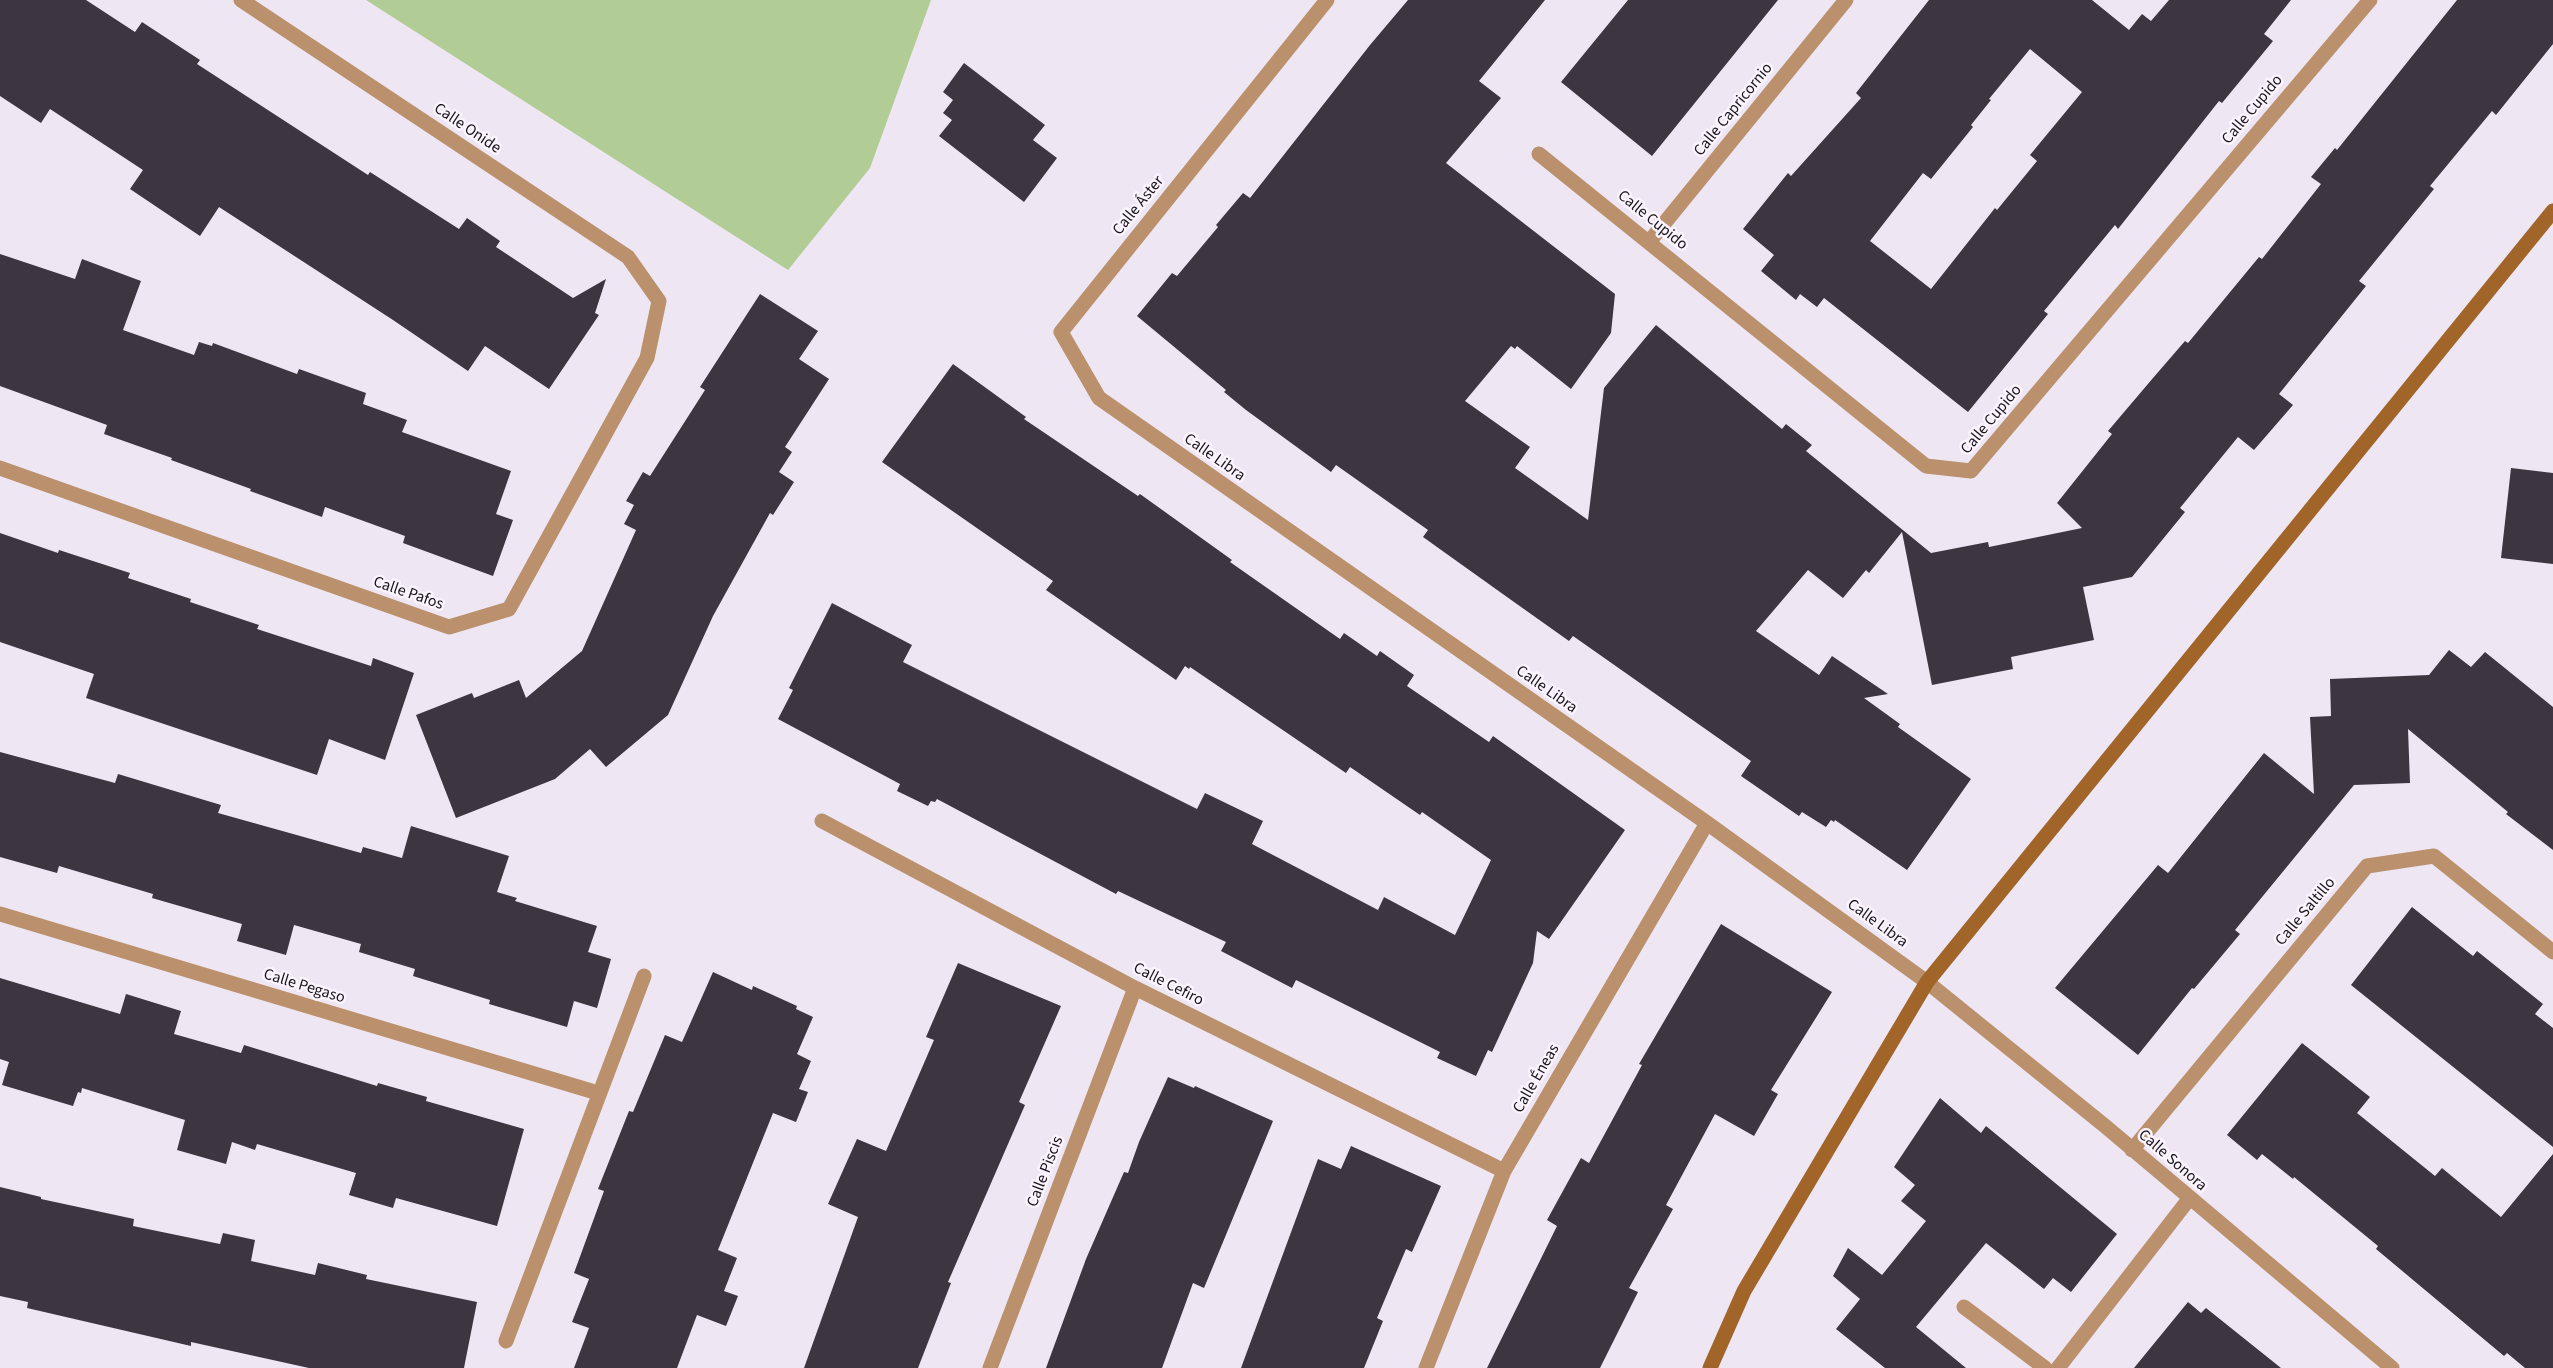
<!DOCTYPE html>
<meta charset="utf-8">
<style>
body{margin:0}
canvas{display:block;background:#eee6f3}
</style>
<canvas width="2553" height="1368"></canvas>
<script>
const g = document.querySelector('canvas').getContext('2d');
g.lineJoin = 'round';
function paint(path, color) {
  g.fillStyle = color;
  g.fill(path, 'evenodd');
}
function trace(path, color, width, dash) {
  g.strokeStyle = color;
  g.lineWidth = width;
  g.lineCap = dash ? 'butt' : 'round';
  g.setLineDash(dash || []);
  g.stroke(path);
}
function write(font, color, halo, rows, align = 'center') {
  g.font = font + ' "Source Sans 3",sans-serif';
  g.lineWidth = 5;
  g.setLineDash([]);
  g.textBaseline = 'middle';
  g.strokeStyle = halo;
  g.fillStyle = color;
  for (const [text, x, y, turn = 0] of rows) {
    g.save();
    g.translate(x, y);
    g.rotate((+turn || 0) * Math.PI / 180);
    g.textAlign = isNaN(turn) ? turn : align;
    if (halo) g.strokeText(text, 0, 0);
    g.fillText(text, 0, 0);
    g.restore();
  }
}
const green = new Path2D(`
 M 366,0 L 931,0 L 870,168 L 788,270 Z`);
const building = new Path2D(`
 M 0,0 L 86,0 L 135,32 L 142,22 L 200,60 L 197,64 L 368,175 L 370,172 L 459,229 L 467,218 L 500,241 L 496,247 L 573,298 L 606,279 L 595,313 L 599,315 L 549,389 L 485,346 L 468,371 L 393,320 L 219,207 L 200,236 L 130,189 L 143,170 L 50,109 L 41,123 L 0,96 Z
 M 1408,0 L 1545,0 L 1479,81 L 1501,98 L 1446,163 L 1615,294 L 1611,333 L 1571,389 L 1517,346 L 1515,349 L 1511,346 L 1465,401 L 1530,447 L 1515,468 L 1588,520 L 1604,388 L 1656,325 L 1782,429 L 1786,424 L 1812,445 L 1806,451 L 1931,553 L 1988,542 L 1989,547 L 2082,528 L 2057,503 L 2112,434 L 2108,431 L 2153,378 L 2185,341 L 2188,343 L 2259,257 L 2262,259 L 2321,184 L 2311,177 L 2335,148 L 2337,150 L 2457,0 L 2553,0 L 2553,44 L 2496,115 L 2492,111 L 2430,186 L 2434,189 L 2359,281 L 2366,286 L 2279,394 L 2293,405 L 2254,450 L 2238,437 L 2180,508 L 2185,512 L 2132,577 L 2083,587 L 2094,640 L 2011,657 L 2013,669 L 1932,685 L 1902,532 L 1869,573 L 1866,570 L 1843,598 L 1808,570 L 1756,631 L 1819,675 L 1832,656 L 1888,694 L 1864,698 L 1900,724 L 1898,727 L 1971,779 L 1907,870 L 1835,820 L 1834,822 L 1831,820 L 1826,827 L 1802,812 L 1799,816 L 1741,776 L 1751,761 L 1573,636 L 1569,641 L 1507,597 L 1423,537 L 1428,530 L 1336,465 L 1331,472 L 1246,410 L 1224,392 L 1226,390 L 1137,316 L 1172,273 L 1177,276 L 1218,227 L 1216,225 L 1243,193 L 1250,198 L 1370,45 Z
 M 1628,0 L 1778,0 L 1652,156 L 1561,82 Z
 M 1929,0 L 2092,0 L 2129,30 L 2142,14 L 2151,21 L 2169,0 L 2291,0 L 2264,34 L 2273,41 L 2222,103 L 2219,101 L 2118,229 L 2115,225 L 2044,311 L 2048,314 L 1968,412 L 1824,298 L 1817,307 L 1800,294 L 1796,300 L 1761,271 L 1774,255 L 1743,229 L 1788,173 L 1791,176 L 1861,98 L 1856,93 ZM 2030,49 L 2082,92 L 2030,155 L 2037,161 L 1997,210 L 1995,208 L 1931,289 L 1870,241 L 1923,173 L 1931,179 L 1973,127 L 1971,125 L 1991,100 L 1989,99 Z
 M 964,63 L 1045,125 L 1033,140 L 1057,158 L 1024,202 L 939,136 L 952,120 L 943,113 L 953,100 L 943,92 Z
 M 0,254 L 75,279 L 82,259 L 141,281 L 123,330 L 194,355 L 199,342 L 212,346 L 213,343 L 297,374 L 299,369 L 366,393 L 363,404 L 407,420 L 402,432 L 511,471 L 496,514 L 513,520 L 493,576 L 403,543 L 405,536 L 325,507 L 322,517 L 250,491 L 251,489 L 171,460 L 172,458 L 104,434 L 107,425 L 0,386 Z
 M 760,294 L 818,331 L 799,359 L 829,379 L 785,447 L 792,452 L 779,472 L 794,482 L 773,515 L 770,513 L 713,616 L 668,715 L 606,767 L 590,749 L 555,779 L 456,818 L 416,715 L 472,693 L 474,698 L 519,680 L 526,698 L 582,651 L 636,530 L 624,524 L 634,505 L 626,501 L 643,472 L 650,476 L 705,390 L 700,387 Z
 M 953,364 L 1026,417 L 1024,419 L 1138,496 L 1140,494 L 1232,560 L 1230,562 L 1340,639 L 1344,633 L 1377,656 L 1380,651 L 1414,675 L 1407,686 L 1489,742 L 1493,736 L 1625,830 L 1549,939 L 1537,931 L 1533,963 L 1492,1052 L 1488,1050 L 1476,1076 L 1437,1058 L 1440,1052 L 1296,980 L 1292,988 L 1221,951 L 1226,942 L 1118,891 L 1116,894 L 937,799 L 935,802 L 931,801 L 928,806 L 897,791 L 900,784 L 778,719 L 793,690 L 789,688 L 832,603 L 912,645 L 903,662 L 1197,809 L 1205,793 L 1263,821 L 1252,844 L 1378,910 L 1384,897 L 1455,935 L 1491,860 L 1422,812 L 1420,815 L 1350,767 L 1346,773 L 1190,667 L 1189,669 L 1185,666 L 1176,680 L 1046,590 L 1053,581 L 882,462 Z
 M 2511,468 L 2553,473 L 2553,564 L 2501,558 Z
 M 0,533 L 58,553 L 59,550 L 130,573 L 128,578 L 191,599 L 190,602 L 259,625 L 257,629 L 371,666 L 373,658 L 414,673 L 385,760 L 329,739 L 317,775 L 86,698 L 94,674 L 0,642 Z
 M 2449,650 L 2471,667 L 2485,652 L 2553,707 L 2553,850 L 2506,814 L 2508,812 L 2408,729 L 2410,783 L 2354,785 L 2235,930 L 2240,934 L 2194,989 L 2192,988 L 2138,1055 L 2055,988 L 2158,865 L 2168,873 L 2264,753 L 2314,794 L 2310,717 L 2331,716 L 2330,679 L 2429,675 Z
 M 0,752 L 115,783 L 118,774 L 221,805 L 218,813 L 361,853 L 363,847 L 402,858 L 411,826 L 509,856 L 497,892 L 517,898 L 515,901 L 597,926 L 588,952 L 611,959 L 597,1008 L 574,1001 L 567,1027 L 489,1004 L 490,1000 L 413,976 L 415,969 L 359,952 L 361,944 L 294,925 L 286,955 L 237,941 L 242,924 L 152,898 L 153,894 L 59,866 L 57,873 L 0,857 Z
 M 2412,907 L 2473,956 L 2477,951 L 2543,1004 L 2535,1014 L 2553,1028 L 2553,1147 L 2351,985 Z
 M 1721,924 L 1832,992 L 1771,1090 L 1778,1094 L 1754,1136 L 1715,1114 L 1666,1205 L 1673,1209 L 1629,1288 L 1638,1292 L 1600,1368 L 1487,1368 L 1557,1226 L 1547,1220 L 1581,1158 L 1589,1163 L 1642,1065 L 1639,1064 Z
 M 958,963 L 1061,1006 L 1019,1102 L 1025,1105 L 948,1282 L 951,1283 L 918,1368 L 804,1368 L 858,1217 L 828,1204 L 857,1139 L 886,1151 L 934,1040 L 926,1037 Z
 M 713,972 L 752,990 L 753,986 L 797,1006 L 796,1009 L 813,1017 L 797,1054 L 811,1061 L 799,1089 L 808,1092 L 796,1122 L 773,1113 L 718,1250 L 737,1258 L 724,1291 L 738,1296 L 726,1326 L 697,1315 L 677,1368 L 574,1368 L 589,1328 L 572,1322 L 589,1279 L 574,1273 L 604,1191 L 598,1189 L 629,1111 L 633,1112 L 665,1035 L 682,1042 Z
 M 0,978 L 120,1014 L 126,994 L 181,1011 L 174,1034 L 241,1053 L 244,1045 L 377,1086 L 378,1083 L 427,1097 L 426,1101 L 524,1129 L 497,1226 L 396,1198 L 393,1208 L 349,1195 L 356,1173 L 257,1144 L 255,1150 L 232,1142 L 226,1164 L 177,1150 L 185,1120 L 82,1088 L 81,1093 L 78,1092 L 73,1106 L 2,1085 L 9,1062 L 0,1059 Z
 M 2302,1043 L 2370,1097 L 2357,1113 L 2435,1176 L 2442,1168 L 2501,1217 L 2553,1154 L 2553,1368 L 2525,1368 L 2507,1353 L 2504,1356 L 2376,1249 L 2378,1246 L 2294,1177 L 2293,1179 L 2262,1154 L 2257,1160 L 2227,1135 Z
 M 1168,1077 L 1194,1088 L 1195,1086 L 1273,1121 L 1204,1288 L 1193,1283 L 1162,1368 L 1046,1368 L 1086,1259 L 1124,1172 L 1128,1173 L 1139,1142 Z
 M 1940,1098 L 1981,1133 L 1986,1126 L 2117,1234 L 2071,1292 L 2053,1278 L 2044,1289 L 1986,1243 L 1916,1327 L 1966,1368 L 1885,1368 L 1836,1329 L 1860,1299 L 1833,1276 L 1848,1248 L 1882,1275 L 1926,1221 L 1901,1201 L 1915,1185 L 1894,1167 Z
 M 1351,1146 L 1441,1186 L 1412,1252 L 1406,1249 L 1377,1318 L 1383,1321 L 1364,1368 L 1241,1368 L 1318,1159 L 1341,1169 Z
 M 0,1187 L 41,1197 L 41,1199 L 134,1219 L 133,1226 L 220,1244 L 223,1233 L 255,1240 L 251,1261 L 315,1275 L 318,1263 L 367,1275 L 366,1279 L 477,1302 L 464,1368 L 309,1368 L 191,1342 L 191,1346 L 27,1308 L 28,1302 L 0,1296 Z
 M 2188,1302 L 2201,1313 L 2206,1308 L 2281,1368 L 2134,1368 Z`);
const street = new Path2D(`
 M 1327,0 L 1061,332 L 1099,398 L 1707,823 L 1927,982 L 2105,1126 L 2392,1368
 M 1539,154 L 1926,466 L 1971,471 L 2370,0
 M 1649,242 L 1846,0
 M 0,468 L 449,627 L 509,609 L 647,358 L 659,301 L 628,257 L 241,0
 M 822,821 L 1135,988 L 1504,1171
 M 0,914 L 598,1093
 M 2132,1150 L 2367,866 L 2434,856 L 2553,952
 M 1964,1307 L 2045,1368
 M 506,1341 L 644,976
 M 990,1368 L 1135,988
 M 1426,1368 L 1504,1171 L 1707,823
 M 2058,1368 L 2189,1199`);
const secondary = new Path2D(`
 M 1710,1368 L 1744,1291 L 1927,982 L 2553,211`);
const streetNames = [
 ["Calle Capricornio",1734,110,-51],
 ["Calle Cupido",2253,110,-50],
 ["Calle Onide",467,129,34],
 ["Calle Áster",1139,206,-51],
 ["Calle Cupido",1652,221,39],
 ["Calle Cupido",1992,420,-50],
 ["Calle Libra",1214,458,35],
 ["Calle Pafos",408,594,19],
 ["Calle Libra",1546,690,35],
 ["Calle Saltillo",2306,912,-50],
 ["Calle Libra",1877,924,36],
 ["Calle Cefiro",1168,985,27],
 ["Calle Pegaso",304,987,17],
 ["Calle Éneas",1537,1079,-60],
 ["Calle Sonora",2172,1161,41],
 ["Calle Piscis",1046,1172,-69]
];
paint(green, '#b2cc95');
paint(building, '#3d3641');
trace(street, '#bb916d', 15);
trace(secondary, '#a1652a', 15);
write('16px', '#18151a', '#fbf4ff', streetNames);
</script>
